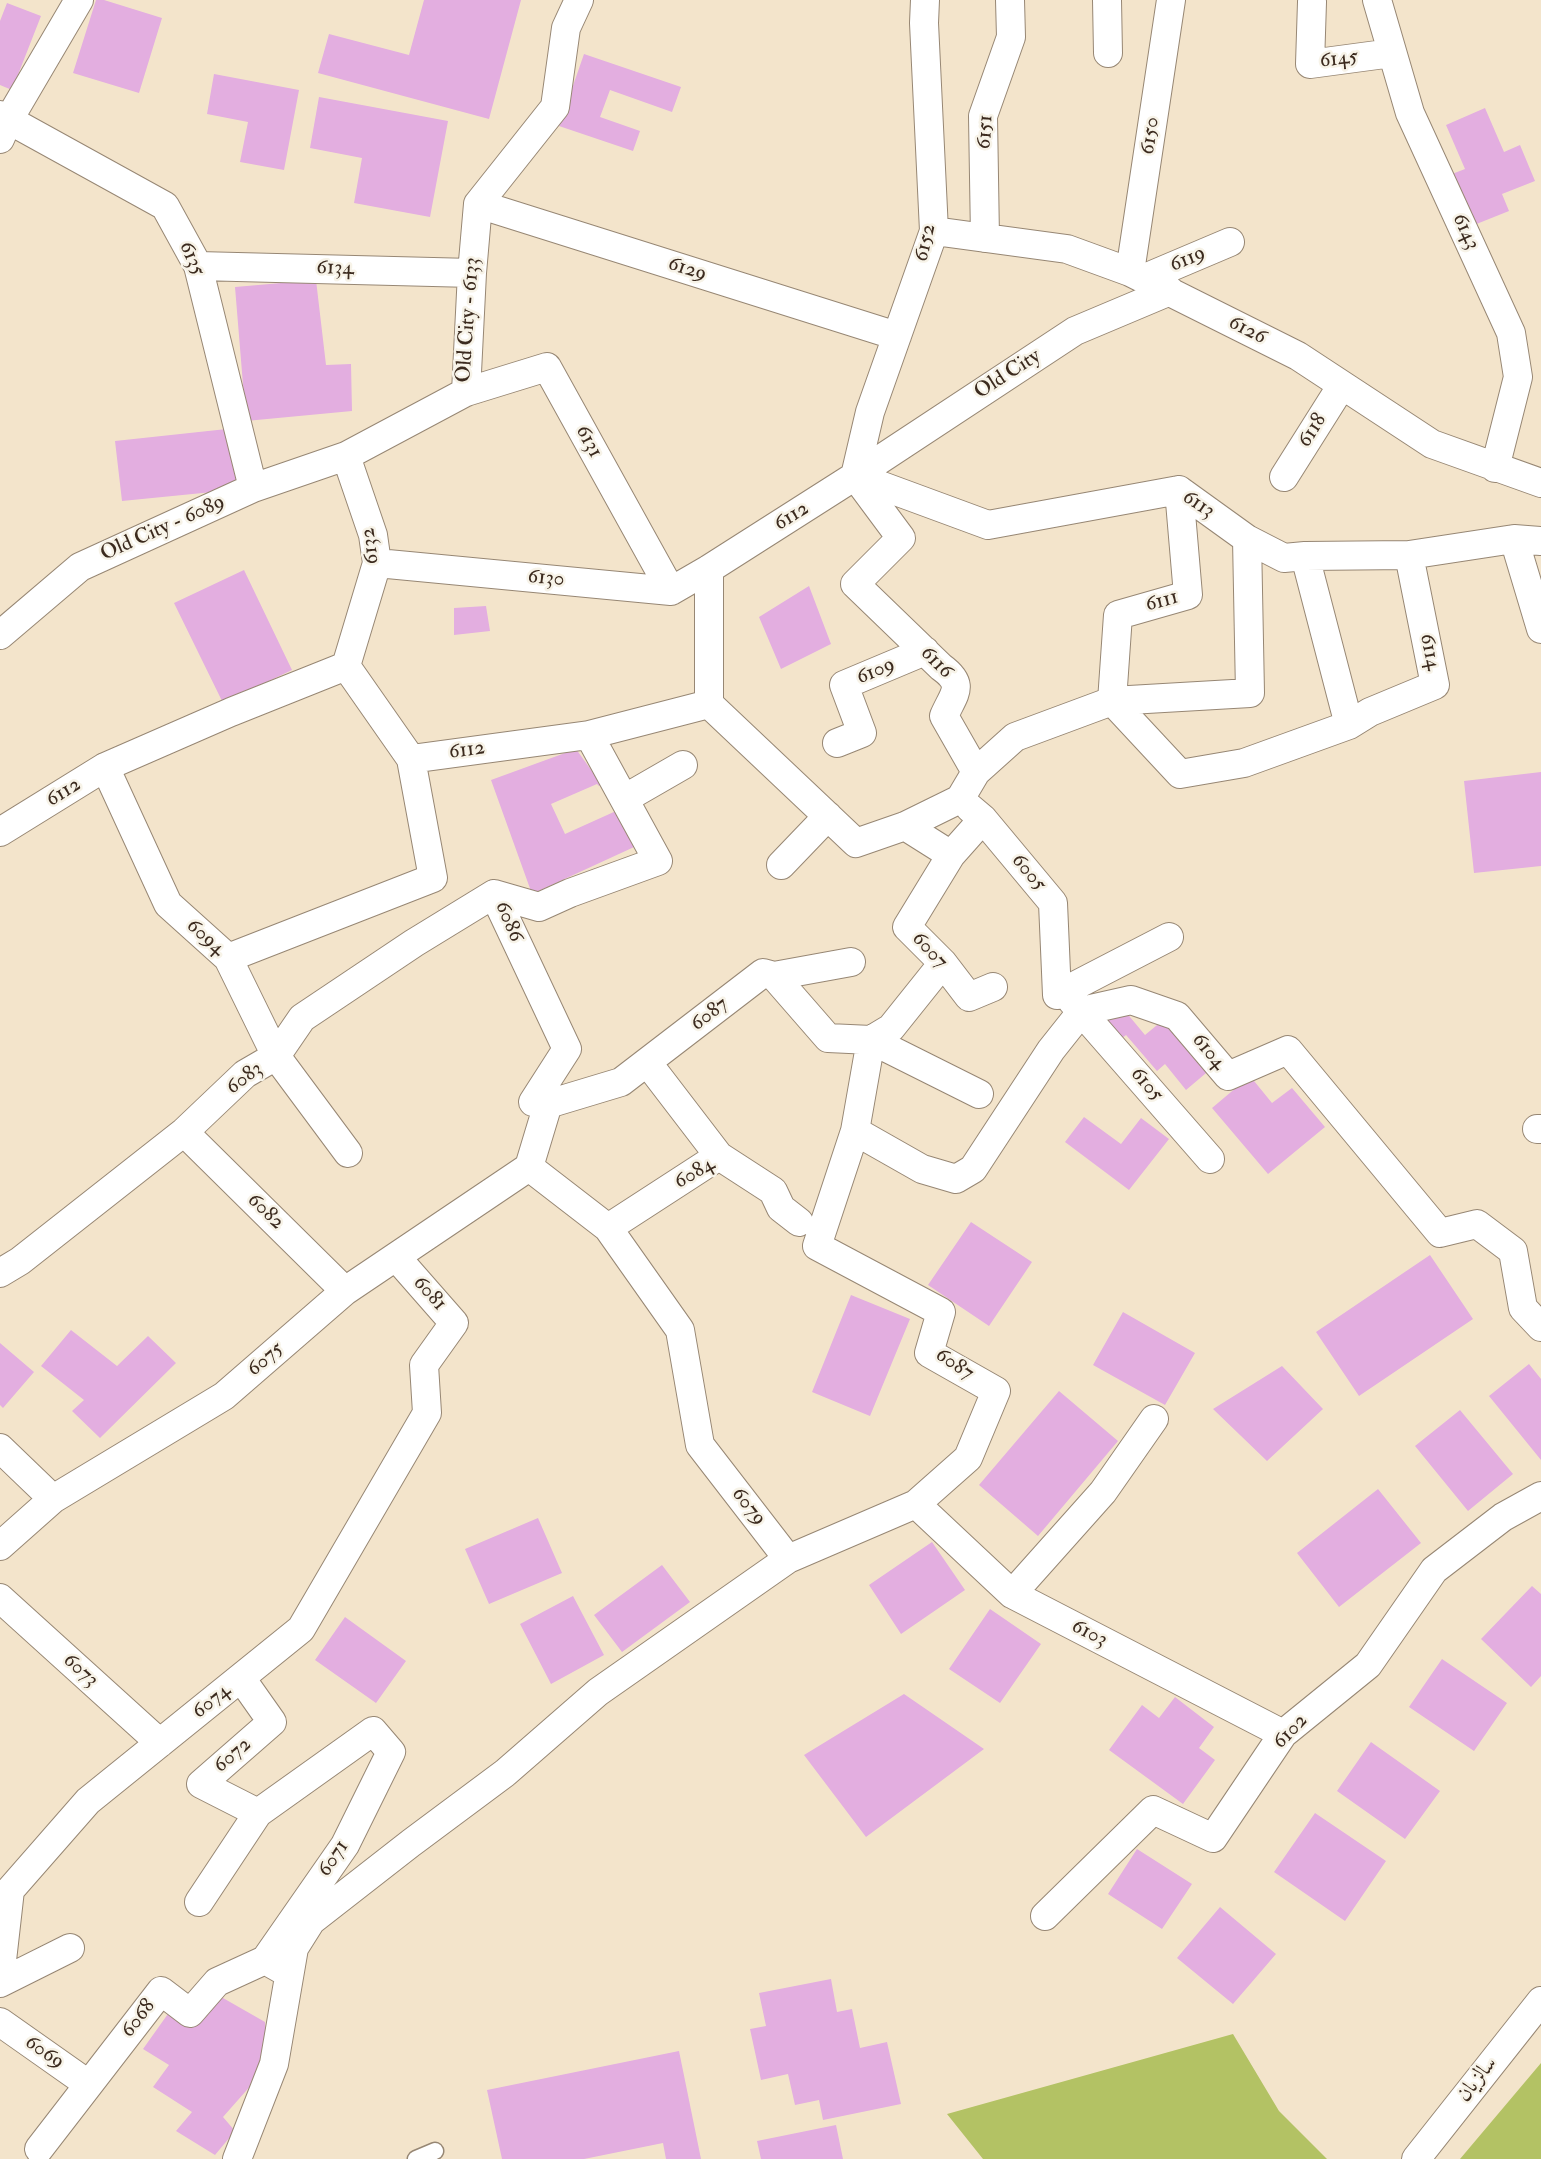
<!DOCTYPE html>
<meta charset="utf-8">
<style>
body{margin:0}
canvas{display:block;background:#f3e4cb}
</style>
<canvas width="1541" height="2159"></canvas>
<script>
const g = document.querySelector('canvas').getContext('2d');
g.lineJoin = 'round';
function paint(path, color) {
  g.fillStyle = color;
  g.fill(path, 'evenodd');
}
function trace(path, color, width, dash) {
  g.strokeStyle = color;
  g.lineWidth = width;
  g.lineCap = dash ? 'butt' : 'round';
  g.setLineDash(dash || []);
  g.stroke(path);
}
function write(font, color, halo, rows, align = 'center') {
  g.font = font + ' "IM FELL Double Pica",Amiri,serif';
  g.lineWidth = 5;
  g.setLineDash([]);
  g.textBaseline = 'middle';
  g.strokeStyle = halo;
  g.fillStyle = color;
  for (const [text, x, y, turn = 0] of rows) {
    g.save();
    g.translate(x, y);
    g.rotate((+turn || 0) * Math.PI / 180);
    g.textAlign = isNaN(turn) ? turn : align;
    if (halo) g.strokeText(text, 0, 0);
    g.fillText(text, 0, 0);
    g.restore();
  }
}
const green = new Path2D(`
 M 1233,2034 L 1279,2111 L 1327,2159 L 983,2159 L 947,2114 Z
 M 1541,2063 L 1541,2159 L 1460,2159 Z`);
const building = new Path2D(`
 M 96,0 L 104,0 L 162,18 L 139,93 L 73,73 Z
 M 424,0 L 521,0 L 489,119 L 318,73 L 329,34 L 409,55 Z
 M 7,3 L 41,16 L 12,90 L 0,85 L 0,21 Z
 M 584,54 L 681,87 L 672,112 L 610,90 L 600,117 L 640,131 L 633,151 L 559,126 Z
 M 214,74 L 299,90 L 284,170 L 240,162 L 248,122 L 207,114 Z
 M 319,97 L 448,121 L 430,217 L 354,203 L 362,158 L 310,148 Z
 M 1485,108 L 1504,152 L 1520,145 L 1535,181 L 1502,194 L 1509,211 L 1474,225 L 1452,174 L 1465,169 L 1446,125 Z
 M 316,280 L 326,365 L 351,364 L 352,411 L 246,421 L 235,287 Z
 M 236,428 L 243,489 L 122,501 L 115,441 Z
 M 244,570 L 292,670 L 223,703 L 174,603 Z
 M 809,586 L 831,644 L 781,669 L 759,617 Z
 M 486,606 L 490,631 L 454,635 L 454,608 Z
 M 576,749 L 602,785 L 599,786 L 597,784 L 551,804 L 565,834 L 616,811 L 607,797 L 609,795 L 645,842 L 532,894 L 491,780 Z
 M 1541,772 L 1541,866 L 1474,873 L 1464,781 Z
 M 1120,1005 L 1145,1035 L 1168,1016 L 1212,1068 L 1186,1090 L 1165,1064 L 1157,1071 L 1126,1035 L 1115,1044 L 1098,1023 Z
 M 1250,1076 L 1272,1103 L 1292,1088 L 1325,1127 L 1268,1174 L 1212,1108 Z
 M 1084,1117 L 1121,1144 L 1141,1118 L 1169,1139 L 1129,1190 L 1065,1142 Z
 M 971,1222 L 1032,1262 L 989,1326 L 928,1285 Z
 M 1430,1255 L 1473,1319 L 1359,1396 L 1316,1332 Z
 M 851,1295 L 910,1319 L 870,1416 L 812,1392 Z
 M 1123,1312 L 1195,1353 L 1165,1405 L 1093,1365 Z
 M 71,1330 L 117,1366 L 148,1336 L 176,1363 L 100,1438 L 72,1411 L 84,1400 L 41,1366 Z
 M 0,1343 L 34,1372 L 3,1408 L 0,1405 Z
 M 1529,1364 L 1541,1379 L 1541,1460 L 1489,1396 Z
 M 1282,1366 L 1323,1409 L 1267,1461 L 1213,1409 Z
 M 1059,1391 L 1118,1441 L 1038,1536 L 979,1485 Z
 M 1460,1410 L 1513,1474 L 1468,1511 L 1415,1446 Z
 M 1378,1489 L 1421,1543 L 1339,1607 L 1297,1553 Z
 M 538,1518 L 562,1573 L 489,1604 L 465,1549 Z
 M 932,1542 L 965,1590 L 901,1634 L 869,1585 Z
 M 662,1565 L 690,1602 L 622,1652 L 594,1615 Z
 M 1532,1586 L 1541,1594 L 1541,1676 L 1531,1687 L 1481,1639 Z
 M 573,1596 L 604,1655 L 551,1684 L 520,1624 Z
 M 990,1609 L 1041,1644 L 1000,1703 L 949,1669 Z
 M 345,1617 L 406,1661 L 376,1703 L 315,1660 Z
 M 1442,1659 L 1507,1703 L 1474,1751 L 1409,1707 Z
 M 904,1694 L 984,1749 L 866,1837 L 804,1755 Z
 M 1175,1697 L 1214,1727 L 1199,1748 L 1215,1760 L 1183,1804 L 1109,1750 L 1142,1705 L 1159,1718 Z
 M 1371,1742 L 1440,1791 L 1405,1839 L 1337,1791 Z
 M 1315,1813 L 1386,1861 L 1345,1921 L 1274,1872 Z
 M 1137,1849 L 1192,1884 L 1162,1929 L 1108,1894 Z
 M 1220,1907 L 1276,1954 L 1233,2004 L 1177,1958 Z
 M 831,1979 L 837,2012 L 852,2009 L 860,2048 L 887,2042 L 901,2104 L 823,2120 L 819,2100 L 795,2105 L 788,2074 L 761,2080 L 750,2029 L 766,2026 L 759,1993 Z
 M 216,1994 L 265,2022 L 268,2066 L 223,2117 L 235,2131 L 215,2155 L 176,2131 L 192,2112 L 153,2087 L 169,2065 L 143,2049 L 170,2011 Z
 M 679,2051 L 701,2159 L 666,2159 L 663,2143 L 584,2159 L 502,2159 L 487,2090 Z
 M 836,2125 L 843,2159 L 761,2159 L 757,2141 Z`);
const lane = new Path2D(`
 M 416,2159 L 435,2151`);
const street = new Path2D(`
 M 1107,0 L 1108,53
 M 1377,0 L 1410,113 L 1511,333 L 1518,377 L 1495,468
 M 1312,2 L 1310,64 L 1392,53
 M 0,115 L 165,206 L 198,266 L 253,488
 M 0,139 L 8,121 L 79,0
 M 478,204 L 897,336
 M 478,204 L 555,107 L 566,28 L 579,0
 M 934,231 L 1067,249 L 1130,272 L 1298,356 L 1432,444 L 1541,483
 M 985,238 L 983,116 L 1011,37 L 1010,0
 M 198,266 L 472,273
 M 1130,272 L 1171,0
 M 1145,278 L 1230,242
 M 466,392 L 472,273 L 478,204
 M 346,456 L 373,535 L 377,563 L 346,666
 M 855,476 L 988,525 L 1179,490 L 1247,539 L 1284,558 L 1305,556 L 1409,555 L 1514,539 L 1541,541
 M 855,476 L 870,412 L 934,231 L 924,23 L 925,0
 M 855,476 L 901,538 L 855,584 L 941,667 C 966,685 954,693 944,716 L 976,772
 M 1284,477 L 1342,385
 M 1514,539 L 1541,629
 M 1305,556 L 1349,725
 M 377,563 L 671,591 L 709,569 L 855,476 L 1075,331 L 1170,291
 M 709,569 L 709,704
 M 0,635 L 80,567 L 253,488 L 346,456 L 466,392 L 547,367 L 671,591
 M 1112,701 L 1180,774 L 1244,763 L 1349,725 L 1370,712 L 1435,685 L 1409,555
 M 1112,701 L 1118,615 L 1188,595 L 1179,490
 M 709,704 L 856,843 L 905,826 L 960,799
 M 837,743 L 862,733 L 844,685 L 925,651
 M 411,759 L 589,735 L 709,704
 M 105,767 L 168,904 L 228,958 L 276,1056 L 348,1153
 M 624,799 L 683,765
 M 960,799 L 976,772 L 1015,737 L 1112,701 L 1250,693 L 1247,539
 M 970,808 L 983,819 L 1053,903 L 1057,995
 M 983,819 L 951,855 L 907,927 L 943,963 L 969,997 L 993,987
 M 905,826 L 951,855
 M 0,832 L 105,767 L 231,712 L 346,666
 M 781,865 L 828,816
 M 228,958 L 433,878 L 411,759 L 346,666
 M 774,976 L 828,1038 L 871,1040 L 979,1094
 M 1057,995 L 1169,937
 M 1072,1001 L 1210,1159
 M 647,1062 L 719,1156 L 773,1191 L 781,1208 L 799,1222
 M 548,1104 L 621,1082 L 763,973 L 774,976 L 851,962
 M 1537,1129 L 1541,1129
 M 855,1131 L 922,1169 L 956,1179 L 973,1169 L 1051,1050 L 1082,1011 L 1131,1000 L 1177,1016 L 1228,1076 L 1288,1050 L 1440,1233 L 1477,1224 L 1513,1251 L 1523,1308 L 1541,1327
 M 184,1132 L 345,1291
 M 529,1167 L 548,1104 L 533,1102 L 567,1049 L 494,894 L 539,907 L 570,893 L 658,861 L 589,735
 M 608,1228 L 719,1156
 M 0,1273 L 20,1261 L 184,1132 L 245,1074 L 276,1056 L 302,1018 L 414,943 L 494,894
 M 0,1448 L 53,1499
 M 916,1504 L 1012,1594 L 1283,1734
 M 0,1546 L 53,1499 L 224,1396 L 345,1291 L 529,1167
 M 788,1559 L 916,1504 L 968,1458 L 996,1391 L 929,1353 L 941,1312 L 817,1246 L 855,1131 L 871,1040 L 891,1028 L 943,963
 M 1012,1594 L 1103,1492 L 1154,1419
 M 0,1598 L 160,1743
 M 241,1678 L 272,1722 L 201,1784 L 258,1813
 M 199,1902 L 258,1813 L 373,1731 L 391,1752 L 345,1845 L 265,1960 L 288,1973
 M 1045,1916 L 1153,1810 L 1213,1838 L 1283,1734 L 1368,1665 L 1434,1570 L 1503,1517 L 1541,1496
 M 0,1978 L 10,1890 L 88,1801 L 301,1629 L 427,1413 L 424,1365 L 454,1323 L 397,1258
 M 0,1983 L 70,1948
 M 0,2022 L 88,2084
 M 39,2149 L 161,1991 L 190,2013 L 217,1982 L 265,1960
 M 237,2159 L 274,2064 L 294,1948 L 311,1921 L 411,1843 L 505,1773 L 598,1692 L 788,1559 L 700,1445 L 680,1330 L 608,1228 L 529,1167`);
const secondary = new Path2D(`
 M 1416,2159 L 1541,2001`);
const streetNames = [
 ["6145",1339,60,-7],
 ["6151",986,132,-87],
 ["6150",1151,136,-82],
 ["6143",1465,232,65],
 ["6152",926,243,-77],
 ["6135",191,259,66],
 ["6119",1188,260,-23],
 ["6134",335,269,1],
 ["6129",687,270,18],
 ["Old City - 6133",469,320,-86],
 ["6126",1247,331,27],
 ["Old City",1008,375,-33],
 ["6118",1313,431,-58],
 ["6131",588,442,61],
 ["6113",1198,505,33],
 ["6112",792,517,-32],
 ["Old City - 6089",163,529,-24],
 ["6132",371,546,-97],
 ["6130",546,579,5],
 ["6111",1162,602,-16],
 ["6114",1429,652,78],
 ["6116",936,663,45],
 ["6109",876,672,-23],
 ["6112",467,751,-8],
 ["6112",64,793,-32],
 ["6005",1028,873,50],
 ["6086",508,922,67],
 ["6094",205,938,42],
 ["6007",929,951,47],
 ["6087",710,1015,-37],
 ["6104",1208,1052,50],
 ["6083",245,1079,-37],
 ["6105",1146,1085,49],
 ["6084",695,1174,-30],
 ["6082",265,1212,44],
 ["6081",429,1294,48],
 ["6075",266,1360,-41],
 ["6087",954,1365,34],
 ["6079",748,1507,52],
 ["6103",1089,1634,27],
 ["6073",80,1671,42],
 ["6074",212,1702,-39],
 ["6102",1291,1732,-46],
 ["6072",233,1756,-41],
 ["6071",334,1859,-57],
 ["6068",139,2019,-52],
 ["6069",44,2053,35],
 ["سالزيان",1478,2080,-52]
];
paint(green, '#b3c264');
paint(building, '#e3aee0');
trace(lane, '#978774', 19);
trace(street, '#978774', 30);
trace(secondary, '#978774', 30);
trace(lane, '#fff', 16);
trace(street, '#fff', 28);
trace(secondary, '#fff', 28);
write('21px', '#3b2a1e', '#f7f3e8', streetNames);
</script>
